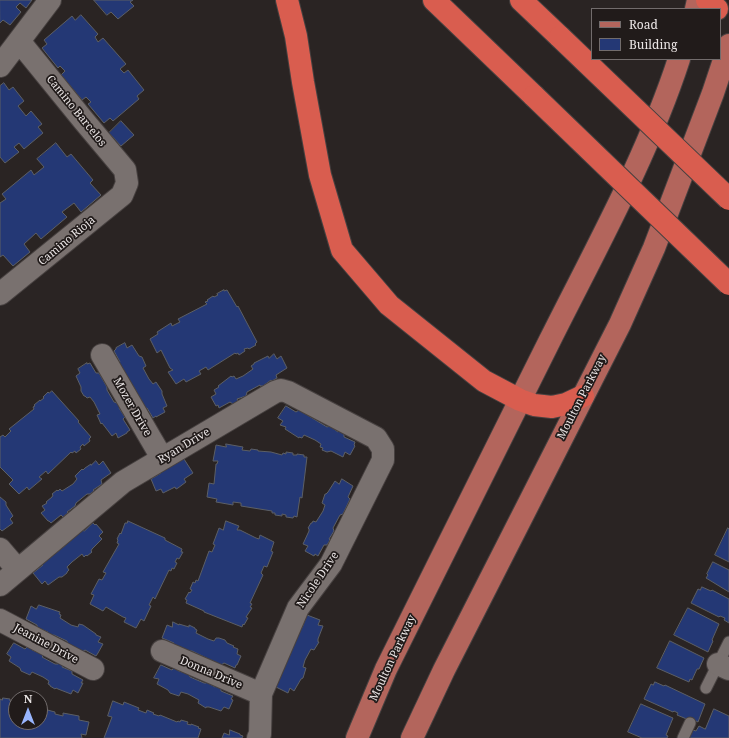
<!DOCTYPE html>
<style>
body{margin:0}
#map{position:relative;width:729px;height:738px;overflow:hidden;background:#2a2423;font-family:"Noto Serif",serif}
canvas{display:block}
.legend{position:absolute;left:591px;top:8px;width:130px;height:52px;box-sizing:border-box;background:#211b1a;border:1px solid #726c6c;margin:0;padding:5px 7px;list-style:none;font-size:12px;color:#ebe6e6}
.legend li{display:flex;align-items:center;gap:8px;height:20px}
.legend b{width:20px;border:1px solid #726c6c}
.north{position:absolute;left:8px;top:690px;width:40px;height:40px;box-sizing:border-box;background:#211b1a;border:1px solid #726c6c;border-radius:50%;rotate:0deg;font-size:11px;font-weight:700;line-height:16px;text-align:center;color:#ebe6e6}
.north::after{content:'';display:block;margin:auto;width:14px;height:18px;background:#98b5fd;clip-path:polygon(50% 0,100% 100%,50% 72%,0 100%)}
</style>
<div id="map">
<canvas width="729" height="738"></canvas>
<ul class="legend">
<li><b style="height:5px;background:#b3655c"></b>Road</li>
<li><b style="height:11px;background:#243875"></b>Building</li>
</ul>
<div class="north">N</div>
</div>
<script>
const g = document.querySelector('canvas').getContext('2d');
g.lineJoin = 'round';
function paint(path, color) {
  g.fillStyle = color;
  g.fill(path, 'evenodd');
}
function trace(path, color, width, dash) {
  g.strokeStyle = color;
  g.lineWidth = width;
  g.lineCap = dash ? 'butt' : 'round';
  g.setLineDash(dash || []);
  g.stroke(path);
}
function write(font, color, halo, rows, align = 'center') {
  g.font = font + ' "Noto Serif",serif';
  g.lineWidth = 3.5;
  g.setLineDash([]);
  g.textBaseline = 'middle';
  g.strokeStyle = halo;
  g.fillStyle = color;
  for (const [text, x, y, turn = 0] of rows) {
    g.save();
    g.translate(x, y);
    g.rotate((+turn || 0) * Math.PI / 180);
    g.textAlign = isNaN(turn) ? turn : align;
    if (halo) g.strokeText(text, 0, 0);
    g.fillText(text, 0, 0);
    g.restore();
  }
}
const building = new Path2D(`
 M 0,0 L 32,0 L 26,8 L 20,3 L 16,7 L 21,12 L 10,25 L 3,20 L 0,23 Z
 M 94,0 L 133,0 L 130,2 L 134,6 L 118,19 L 111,12 L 107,15 Z
 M 81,15 L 98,34 L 95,37 L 98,42 L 103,38 L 126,64 L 120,69 L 124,73 L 128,70 L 144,90 L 137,96 L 139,99 L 113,121 L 110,118 L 104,123 L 88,104 L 91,102 L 86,97 L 82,100 L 61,75 L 65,71 L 60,66 L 58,68 L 42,48 L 47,44 L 44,40 L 72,16 L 75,20 Z
 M 4,83 L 9,90 L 13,87 L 24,101 L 18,106 L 26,116 L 31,111 L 42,124 L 38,127 L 43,133 L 24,149 L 19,143 L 14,147 L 19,152 L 5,163 L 0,157 L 0,86 Z
 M 121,121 L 134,135 L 121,146 L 109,133 Z
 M 56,143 L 67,157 L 71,154 L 93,180 L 90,183 L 101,195 L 81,212 L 74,203 L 62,212 L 67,217 L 41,239 L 36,233 L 24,244 L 30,252 L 13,266 L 3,255 L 0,257 L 0,203 L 6,199 L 2,194 L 31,170 L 34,175 L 44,167 L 37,159 Z
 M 224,290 L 224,291 L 227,290 L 237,307 L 238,306 L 257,342 L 255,344 L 256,345 L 249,349 L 248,348 L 244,349 L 245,351 L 239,355 L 238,353 L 236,354 L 235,353 L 208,370 L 206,367 L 199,371 L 201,374 L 186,382 L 184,379 L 176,384 L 168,372 L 173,370 L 170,368 L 161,350 L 157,353 L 150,339 L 158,334 L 157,332 L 171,323 L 172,326 L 180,322 L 178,319 L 207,304 L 205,302 L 208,301 L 207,300 L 213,296 L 214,297 L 218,295 L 217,294 Z
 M 125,343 L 127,348 L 132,345 L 139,356 L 142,357 L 146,366 L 143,368 L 149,379 L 153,384 L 156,382 L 162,391 L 162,394 L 167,406 L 163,408 L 165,412 L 156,417 L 156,416 L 153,418 L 147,408 L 145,409 L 135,392 L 136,391 L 118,363 L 120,362 L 114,351 L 116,349 L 116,348 Z
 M 274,354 L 277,359 L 281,356 L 287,368 L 276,375 L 277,378 L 272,381 L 271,380 L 263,386 L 260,386 L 260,385 L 247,392 L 246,396 L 237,399 L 238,401 L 233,404 L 230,402 L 219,408 L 218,405 L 216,406 L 211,397 L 216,394 L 214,390 L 219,387 L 218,386 L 231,376 L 232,377 L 234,376 L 236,379 L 243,376 L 253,369 L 251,366 L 254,364 L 254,363 L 268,356 L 269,358 Z
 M 87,363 L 87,364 L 90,363 L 96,373 L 99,373 L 107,387 L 107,390 L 114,402 L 117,403 L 120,407 L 119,408 L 125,417 L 123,419 L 130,430 L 127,432 L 127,433 L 118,438 L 116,433 L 112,436 L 102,423 L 101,424 L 97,415 L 100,414 L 94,402 L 90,397 L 87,398 L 85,396 L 84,396 L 81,391 L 81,387 L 76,376 L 80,373 L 78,369 Z
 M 52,391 L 79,421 L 78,422 L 91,437 L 89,439 L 90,441 L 84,446 L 83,444 L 80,447 L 81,449 L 76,453 L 75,451 L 72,453 L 71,452 L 48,474 L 46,471 L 39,477 L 42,479 L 29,490 L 27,487 L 19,494 L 9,484 L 13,480 L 0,467 L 0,437 L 3,435 L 5,437 L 11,431 L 9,429 L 34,409 L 33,407 L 35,406 L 34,405 L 40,400 L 40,401 L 44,398 L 43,397 L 48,392 L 49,393 Z
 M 286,406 L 296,412 L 299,410 L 327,427 L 330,426 L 338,432 L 339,431 L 344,433 L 344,437 L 355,442 L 354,445 L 355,446 L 350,455 L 345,452 L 343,457 L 331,451 L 327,452 L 322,450 L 323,448 L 320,447 L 321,444 L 315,440 L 304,435 L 302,438 L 299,437 L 299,438 L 285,429 L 286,427 L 280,425 L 283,421 L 278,418 Z
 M 226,444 L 243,447 L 242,450 L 250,451 L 251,449 L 258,450 L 258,451 L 271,452 L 282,455 L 283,453 L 286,454 L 286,452 L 293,453 L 293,455 L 297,455 L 297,454 L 304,455 L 304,457 L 307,457 L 302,498 L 300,497 L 297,517 L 294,516 L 293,518 L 286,517 L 286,515 L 282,514 L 282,516 L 275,515 L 275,513 L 272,513 L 272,511 L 241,506 L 241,503 L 233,502 L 233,505 L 216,502 L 217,499 L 207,497 L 209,483 L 214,484 L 216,464 L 217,464 L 218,461 L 213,461 L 216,445 L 226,447 Z
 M 184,459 L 193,473 L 184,479 L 186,482 L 178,488 L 176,489 L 175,487 L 163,493 L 161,489 L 156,491 L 151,479 L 161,473 L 160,471 Z
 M 96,461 L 99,465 L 103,461 L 111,473 L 101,480 L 102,484 L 93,490 L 94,491 L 90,494 L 87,494 L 76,503 L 75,506 L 67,512 L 68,513 L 63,517 L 61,515 L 51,523 L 49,521 L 48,521 L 41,513 L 45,510 L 42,506 L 47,503 L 46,502 L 52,497 L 53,495 L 52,494 L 57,490 L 58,491 L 60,489 L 62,491 L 73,484 L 77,479 L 75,476 L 82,469 L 83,470 L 85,468 L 91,464 L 91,465 Z
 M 342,479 L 353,486 L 348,497 L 350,499 L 343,514 L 340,515 L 333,528 L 334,531 L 329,539 L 330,540 L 327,545 L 324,545 L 318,556 L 315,554 L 314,556 L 305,551 L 308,546 L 303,544 L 309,531 L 309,529 L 308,528 L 311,523 L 312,523 L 313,521 L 316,522 L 323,511 L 325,505 L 322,503 L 325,494 L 326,494 L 328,492 L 335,481 L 339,484 Z
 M 0,497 L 6,502 L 6,505 L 13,516 L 10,519 L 13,523 L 2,531 L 0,529 Z
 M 128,521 L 165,538 L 165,540 L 182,549 L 181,552 L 183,552 L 179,559 L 177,558 L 175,562 L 177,563 L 174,569 L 172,568 L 171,571 L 169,570 L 155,599 L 153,597 L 149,605 L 151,606 L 144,621 L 141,619 L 136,628 L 124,622 L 126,618 L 123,617 L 106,607 L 103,611 L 90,604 L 94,595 L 91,594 L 99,579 L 102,580 L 106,573 L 103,572 L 119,544 L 117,543 L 118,540 L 117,539 L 120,533 L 121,534 L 125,523 L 127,523 Z
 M 226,521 L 239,526 L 237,530 L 240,530 L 256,538 L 259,539 L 260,535 L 274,542 L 271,551 L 273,552 L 267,567 L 264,566 L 261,573 L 263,575 L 250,603 L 252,604 L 250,607 L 252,608 L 246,617 L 248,618 L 244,625 L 243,624 L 242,627 L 204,612 L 204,611 L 186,603 L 187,600 L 185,599 L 189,592 L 190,593 L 192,590 L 190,589 L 193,582 L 195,583 L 196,580 L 198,581 L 209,551 L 212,552 L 215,545 L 213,544 L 219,528 L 223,530 Z
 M 93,523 L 95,525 L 96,524 L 103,532 L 99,536 L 102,539 L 92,549 L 91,551 L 92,552 L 87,556 L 86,555 L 84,557 L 82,554 L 72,562 L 67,567 L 69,570 L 67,572 L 67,573 L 62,577 L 59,577 L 48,585 L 45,581 L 42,584 L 33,573 L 43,565 L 42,564 L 56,551 L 57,552 L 68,543 L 68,542 L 82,529 L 84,531 Z
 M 728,528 L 729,529 L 729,562 L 715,555 Z
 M 713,562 L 729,570 L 729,592 L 706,578 L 708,575 L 707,574 Z
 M 702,587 L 711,591 L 712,590 L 729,599 L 729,623 L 724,620 L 725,618 L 720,616 L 719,617 L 691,603 L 698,589 L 700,590 Z
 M 39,605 L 60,612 L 59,614 L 61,615 L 60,618 L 71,625 L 78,627 L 79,624 L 83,625 L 96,634 L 96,635 L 101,637 L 98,642 L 103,644 L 98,653 L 96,656 L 85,650 L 82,652 L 68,645 L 67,641 L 54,635 L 51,636 L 47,634 L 48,632 L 37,628 L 37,625 L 26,619 L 31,606 L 36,609 Z
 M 688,608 L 719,624 L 712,640 L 713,641 L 708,652 L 674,635 Z
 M 307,615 L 320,620 L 318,625 L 323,626 L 318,639 L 318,642 L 319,642 L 314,650 L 311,649 L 305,660 L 303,667 L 306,668 L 303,678 L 301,679 L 294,691 L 290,688 L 288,693 L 276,687 L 301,626 L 302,627 Z
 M 173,622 L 179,625 L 179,624 L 189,627 L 189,625 L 195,628 L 195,629 L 197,630 L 196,633 L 208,639 L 214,641 L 216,638 L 219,638 L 225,640 L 227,643 L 234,646 L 233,647 L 238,649 L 237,654 L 241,656 L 237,665 L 236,665 L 235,668 L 224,663 L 221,665 L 192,651 L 189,651 L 189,652 L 184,650 L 185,649 L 173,644 L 174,643 L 162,638 L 167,625 L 172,627 Z
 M 670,641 L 704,658 L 699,669 L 697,669 L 692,680 L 690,679 L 689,682 L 657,668 Z
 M 14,643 L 25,649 L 27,647 L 33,649 L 32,650 L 42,654 L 43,656 L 42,657 L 55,664 L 58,664 L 59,663 L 63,665 L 62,667 L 72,671 L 72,674 L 83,680 L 81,683 L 83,683 L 78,693 L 73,690 L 71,694 L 58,689 L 56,688 L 55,689 L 50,686 L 50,685 L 48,684 L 49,681 L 43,677 L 32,672 L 30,675 L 21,671 L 20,668 L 9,661 L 11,657 L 7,654 Z
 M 161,665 L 172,670 L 174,668 L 179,671 L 189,674 L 190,677 L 204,683 L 206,683 L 207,682 L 215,687 L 216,685 L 221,688 L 221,691 L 233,696 L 231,699 L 233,700 L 229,709 L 224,707 L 221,711 L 209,707 L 206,707 L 206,708 L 198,703 L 199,700 L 188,694 L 181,692 L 179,696 L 170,693 L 168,690 L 157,684 L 159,679 L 154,678 Z
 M 655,682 L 664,686 L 665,685 L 705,704 L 698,722 L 696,721 L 695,722 L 689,720 L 677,715 L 678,713 L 674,711 L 673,712 L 644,699 L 651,684 L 653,685 Z
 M 3,698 L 10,699 L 10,701 L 14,702 L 14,700 L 16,700 L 16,722 L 40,722 L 40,708 L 55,712 L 55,714 L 63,716 L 63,713 L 79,716 L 79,720 L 89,722 L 86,735 L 81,734 L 82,738 L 0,738 L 0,699 L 2,700 Z
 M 113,701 L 123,705 L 124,702 L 139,708 L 138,710 L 146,713 L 147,710 L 154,713 L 153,714 L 159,716 L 160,715 L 177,722 L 178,721 L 180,722 L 181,720 L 188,722 L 187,724 L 191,725 L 191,724 L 199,727 L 198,728 L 201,729 L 198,738 L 104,738 L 112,717 L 108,716 Z
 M 641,704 L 673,718 L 666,735 L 668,736 L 667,738 L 642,738 L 628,732 Z
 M 714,709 L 729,716 L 729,738 L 689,738 L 693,730 L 696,731 L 699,726 L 705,729 Z
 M 230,730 L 240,734 L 240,735 L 243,736 L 242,738 L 222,738 L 224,733 L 229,735 Z`);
const service = new Path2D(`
 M 706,688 L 729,642
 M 683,738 L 690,723`);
const minor = new Path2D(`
 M 0,66 L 50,0
 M 0,294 L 122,195 L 127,183 L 125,170 L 84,121 L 19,41
 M 102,355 L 162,458
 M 0,549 L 18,570
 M 0,585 L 123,482 L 275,392 L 281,390 L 288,392 L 376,438 L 383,449 L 383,460 L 331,564 L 298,608 L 261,694 L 260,734 L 258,738
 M 0,620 L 93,669
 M 162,651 L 261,694
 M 718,664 L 729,669`);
const primary = new Path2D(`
 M 696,9 L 698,0
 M 357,738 L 386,669 C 441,559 495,449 550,340 C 596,248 647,157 679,59
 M 412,738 L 444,670 L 620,324 L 654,248 L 713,93 L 729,45`);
const motorway = new Path2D(`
 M 287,0 L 296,36 L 303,82 L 320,175 L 342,250 L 389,305 L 484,381 L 520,400 L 534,405 L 552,407 L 566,404 L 583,396
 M 434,0 L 534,96
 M 521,0 L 560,37
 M 707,0 L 717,9`);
const motorwayBridge = new Path2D(`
 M 560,37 L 729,199
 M 534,96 L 729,284`);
const streetNames = [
 ["Camino Barcelos",76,111,51],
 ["Camino Rioja",67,241,-40],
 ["Moulton Parkway",582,397,-63],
 ["Mozer Drive",132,407,60],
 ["Ryan Drive",184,446,-31],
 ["Nicole Drive",318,580,-56],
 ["Jeanine Drive",46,644,28],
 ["Moulton Parkway",393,658,-65],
 ["Donna Drive",211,673,23]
];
paint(building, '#243875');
trace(building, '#5c5f65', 1);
trace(service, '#474140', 13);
trace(minor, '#474140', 24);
trace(primary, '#474140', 24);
trace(motorway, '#474140', 24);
trace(service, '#79716f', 11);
trace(minor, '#79716f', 22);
trace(primary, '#b3655c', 22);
trace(motorway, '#d95d4f', 22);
trace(motorwayBridge, '#474140', 24, []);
trace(motorwayBridge, '#d95d4f', 22);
write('11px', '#ebe6e6', '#211b1a', streetNames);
</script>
